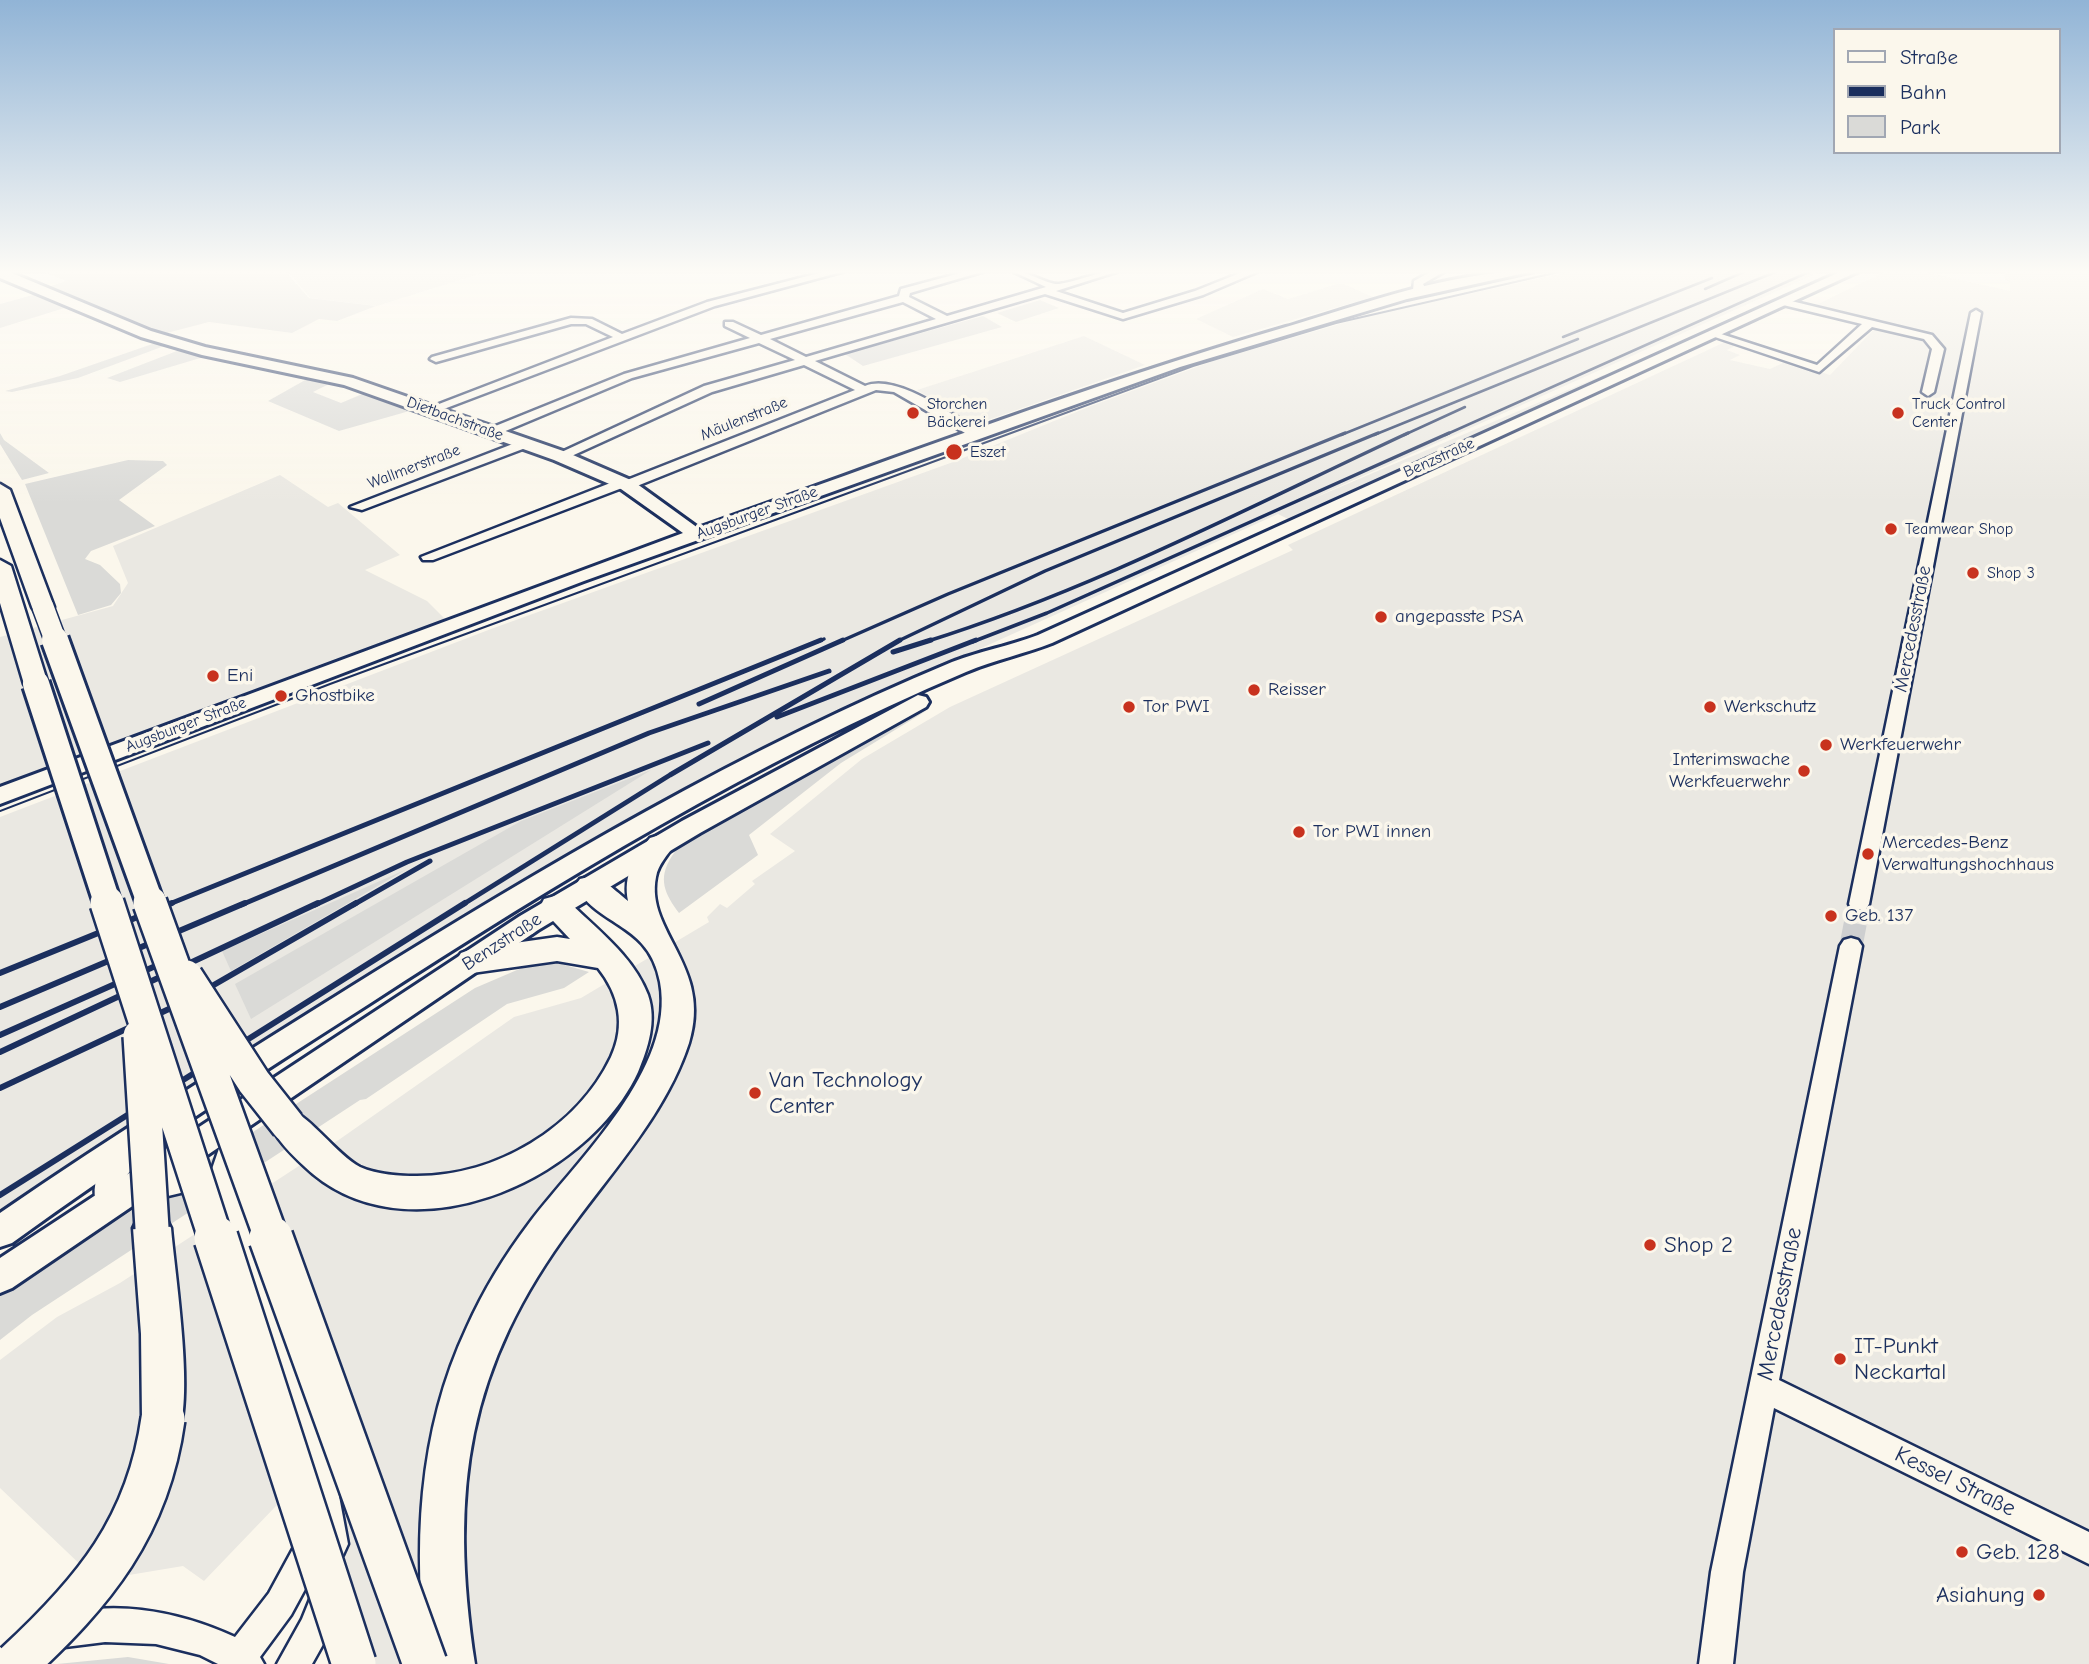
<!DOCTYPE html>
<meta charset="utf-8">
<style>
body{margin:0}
#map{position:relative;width:2089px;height:1664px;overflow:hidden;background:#fbf7ec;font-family:"Comic Neue",sans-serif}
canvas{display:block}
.legend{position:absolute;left:1833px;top:28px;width:228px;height:126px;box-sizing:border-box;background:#fbf7ec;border:2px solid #a1a7b3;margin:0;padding:9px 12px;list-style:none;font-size:21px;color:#1b2f5e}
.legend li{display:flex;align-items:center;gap:14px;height:35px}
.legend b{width:35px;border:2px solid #a1a7b3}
</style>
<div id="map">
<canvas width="2089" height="1664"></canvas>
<ul class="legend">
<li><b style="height:9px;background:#fbf7ec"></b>Straße</li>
<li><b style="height:9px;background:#1b2f5e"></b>Bahn</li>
<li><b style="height:19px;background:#dadad7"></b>Park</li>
</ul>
</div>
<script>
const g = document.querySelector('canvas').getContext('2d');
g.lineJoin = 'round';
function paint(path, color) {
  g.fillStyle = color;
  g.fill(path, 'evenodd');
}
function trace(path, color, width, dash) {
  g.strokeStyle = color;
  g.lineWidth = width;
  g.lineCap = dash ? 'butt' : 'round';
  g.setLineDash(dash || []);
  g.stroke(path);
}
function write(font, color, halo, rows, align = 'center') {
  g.font = font + ' "Comic Neue",sans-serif';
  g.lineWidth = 7;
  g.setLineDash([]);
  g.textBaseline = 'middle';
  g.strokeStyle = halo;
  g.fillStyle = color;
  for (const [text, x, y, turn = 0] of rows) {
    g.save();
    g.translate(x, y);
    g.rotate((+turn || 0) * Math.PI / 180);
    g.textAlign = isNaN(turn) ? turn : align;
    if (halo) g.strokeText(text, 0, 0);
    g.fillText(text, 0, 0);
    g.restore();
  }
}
const built = new Path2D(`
 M 288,271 L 488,271 L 377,306 L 310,298 Z
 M 1574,271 L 1822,271 L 1300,504 L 1603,375 L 1606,379 L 1303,517 L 1288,519 L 1278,514 L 787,736 L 587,844 L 372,976 L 0,1213 L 0,817 L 491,629 L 953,462 L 1091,406 L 1213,361 L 1367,316 Z
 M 1886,271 L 1920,271 L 2010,291 L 2010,282 L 2005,280 L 2004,271 L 2089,271 L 2089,1664 L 339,1664 L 299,1482 L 204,1581 L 183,1566 L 117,1577 L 86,1570 L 0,1488 L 0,1360 L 57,1317 L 120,1283 L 340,1139 L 514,1017 L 581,998 L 709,922 L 707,917 L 720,904 L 727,908 L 755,884 L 752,881 L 795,851 L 770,834 L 862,759 L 950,707 L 1293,550 L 1288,545 L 1725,342 L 1735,346 L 1727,350 L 1740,355 L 1730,360 L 1770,369 L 1787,361 L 1830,375 L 1881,322 L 1814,306 Z
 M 1341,283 L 1373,297 L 1233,337 L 1196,319 L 1263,289 L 1288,299 Z
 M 1084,336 L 1145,365 L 974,425 L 917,390 Z
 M 280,475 L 328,507 L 338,503 L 400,555 L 365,570 L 427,601 L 449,623 L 0,787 L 0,637 L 113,606 L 128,583 L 113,546 Z`);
const green = new Path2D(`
 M 42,271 L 285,271 L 309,298 L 376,306 L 337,321 L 319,319 L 292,333 L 209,322 L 163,334 L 48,287 L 66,281 Z
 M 40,293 L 71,306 L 0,328 L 0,304 Z
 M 1040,300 L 1059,308 L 1016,322 L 997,313 Z
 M 983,316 L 1002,327 L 863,366 L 845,354 Z
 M 158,342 L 167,345 L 78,378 L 12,392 L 5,391 L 60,376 Z
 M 182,349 L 207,356 L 120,382 L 107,378 Z
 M 314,375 L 335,381 L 313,392 L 341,403 L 367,392 L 413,410 L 339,431 L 268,401 Z
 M 0,433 L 4,440 L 49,473 L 22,480 L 0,444 Z
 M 128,460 L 163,461 L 167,465 L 119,500 L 155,526 L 91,551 L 85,559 L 100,565 L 120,584 L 121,593 L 111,605 L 78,615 L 25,484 Z
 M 926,711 L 841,763 L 749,835 L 758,855 L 679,913 C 665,894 657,879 672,856 C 688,831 721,818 746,804 C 805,771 865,740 926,711 Z
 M 651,770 L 251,1019 L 235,984 L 521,821 Z
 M 407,869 L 231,971 L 222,951 Z
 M 558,963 L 589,972 L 564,988 L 507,1004 L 366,1099 L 360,1100 L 32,1315 L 0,1340 L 0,1296 L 475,988 L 531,964 Z
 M 128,1657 L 169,1664 L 57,1664 Z`);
const minorTunnel = new Path2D(`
 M 1851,946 L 1859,904`);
const minor = new Path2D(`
 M 827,271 L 845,271 L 715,306 L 436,412 L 426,409 L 613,337 L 586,324 L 571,324 L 436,362 L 430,359 L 432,357 L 571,318 L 592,319 L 622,334 L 707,302 Z
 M 968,271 L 985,271 L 910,293 L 909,297 L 947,316 L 1046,287 L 1012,271 C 1029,271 1047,285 1059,284 C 1080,281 1097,271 1119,271 L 1056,291 L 1123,313 L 1195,291 L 1245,271 L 1259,271 L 1203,295 L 1123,319 L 1045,294 L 815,361 L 865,386 C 897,373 953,416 980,431 L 980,437 L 972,437 L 894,392 L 876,390 L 632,488 L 622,488 L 433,560 L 423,560 L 421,557 L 618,480 L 627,480 L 855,390 L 804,365 L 712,392 L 565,459 L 553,456 L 704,386 L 795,360 L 759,343 L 632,378 L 496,435 L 488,435 L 488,429 L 624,374 L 750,338 L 725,326 L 725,322 L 733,322 L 761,335 L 899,296 L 901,289 ZM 903,302 L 936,319 L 806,357 L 770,339 Z
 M 1432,271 L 1445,271 L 1423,284 L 1428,293 L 1413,290 L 1414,281 Z
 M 1783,299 L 1932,335 L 1944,349 L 1934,392 L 1928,396 L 1922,392 L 1932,349 L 1924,339 L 1872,327 L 1819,372 L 1706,334 L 1715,332 L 1817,365 L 1862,324 L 1779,304 L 1778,302 Z
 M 1976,310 L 1981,313 L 1869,904 L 1866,909 L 1852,909 L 1849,904 L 1971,313 Z
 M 523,440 L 528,441 L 528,447 L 362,510 L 350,507 Z
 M 1851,938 L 1858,940 L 1862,946 L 1779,1380 L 2089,1532 L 2089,1564 L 1774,1408 L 1743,1572 L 1733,1664 L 1699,1664 L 1711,1572 L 1840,946 L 1844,940 Z
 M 234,1128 L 243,1131 L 246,1138 L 238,1158 L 236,1186 L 333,1464 L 348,1544 L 343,1555 L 332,1560 L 323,1556 L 291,1615 L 260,1657 L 264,1664 L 218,1664 L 200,1655 L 156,1644 L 105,1642 L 57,1648 L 46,1643 L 41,1632 L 46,1621 C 105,1596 179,1611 235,1637 L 269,1593 L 300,1536 L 315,1533 L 303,1464 L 210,1186 L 126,1206 L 115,1207 L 97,1203 C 86,1179 116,1136 143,1145 L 146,1153 L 119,1184 L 192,1166 L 212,1169 L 225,1131 Z
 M 326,1582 L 337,1587 L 342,1598 L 326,1639 L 312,1664 L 277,1664 L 302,1619 L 315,1587 Z`);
const major = new Path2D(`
 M 0,271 L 7,271 L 151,331 L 205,347 L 353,378 L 566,452 L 633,481 L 698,528 C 894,459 1088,385 1286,327 C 1366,303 1451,271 1534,271 L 1407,299 L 1180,367 L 584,581 L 0,804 L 0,787 L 683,533 L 621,489 L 554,460 L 344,385 L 202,355 L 141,337 L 0,278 Z
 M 1842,271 L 1859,271 L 1052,643 C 1024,654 994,660 966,672 C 756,761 560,880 369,1004 C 248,1081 128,1159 12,1243 L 0,1247 L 0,1213 C 115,1134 234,1060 352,986 C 545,866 742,749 952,662 C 980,651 1010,646 1038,635 Z
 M 918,695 L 926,697 L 929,702 L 926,707 L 700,833 L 538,930 L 12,1288 L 0,1293 L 0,1258 L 520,916 L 682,821 Z`);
const highway = new Path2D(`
 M 0,484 L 10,490 L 54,607 L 51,612 L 35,612 L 32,607 L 0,518 Z
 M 0,560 L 11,566 L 48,684 L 45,689 L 27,689 L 24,684 L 0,603 Z
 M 660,835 L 670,838 L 674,845 C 668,855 658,864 656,877 C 645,932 713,966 689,1043 C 667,1111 615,1168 573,1225 C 466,1368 449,1491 475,1664 L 427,1664 C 413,1549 417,1433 467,1327 C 484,1289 505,1255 530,1222 C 578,1159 676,1068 660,982 C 649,923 600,928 575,886 L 580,879 C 600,873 613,889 628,901 C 623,875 634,858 650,838 Z
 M 555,896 L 566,899 C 595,928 633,955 648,995 C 657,1021 648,1048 638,1072 C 586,1184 403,1262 304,1166 C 291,1154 278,1141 270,1125 L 276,1114 C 281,1113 286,1110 291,1111 C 308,1114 338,1156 360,1167 C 378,1175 399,1176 417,1176 C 496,1176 577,1128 611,1057 C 626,1025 619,994 598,968 L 557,961 L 472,973 L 461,969 L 456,961 L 461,953 L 472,949 L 557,937 L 570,939 L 540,907 L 544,899 Z
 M 152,1211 L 165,1216 L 171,1228 C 175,1275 194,1395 178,1434 L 163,1440 L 148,1434 L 142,1419 L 141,1334 L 133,1228 L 139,1216 Z`);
const tram = new Path2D(`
 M 0,811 L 330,684 L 1193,366 L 1336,323 L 1563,271`);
const railFar3 = new Path2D(`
 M 1705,289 L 1746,271
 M 1563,337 L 1712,278
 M 1341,435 L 1578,339
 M 1374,435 L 1778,271
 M 1404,435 L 1465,407
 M 1445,435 L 1811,271`);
const railFar2 = new Path2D(`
 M 817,642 L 824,639
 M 839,642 L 948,594 L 1345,433
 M 896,642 L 1045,571 L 1378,433
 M 925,642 C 1092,590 1249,507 1408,433
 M 972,642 L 1047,613 L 1449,433`);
const railFar1 = new Path2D(`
 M 893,652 L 931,640
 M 699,704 L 843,640
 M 777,717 L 976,640
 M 167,905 L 821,640
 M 241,905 L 649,733 L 829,671
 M 315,905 L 407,862 L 708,743
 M 353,905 L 430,861
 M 462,905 L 670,775 L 900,640`);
const rail = new Path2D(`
 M 0,973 L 172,903
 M 0,1007 L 245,903
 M 0,1035 L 169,960
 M 0,1052 L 318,903
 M 0,1088 L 186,1001 L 356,903
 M 0,1195 L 465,903`);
const highwayBridgeFar3 = new Path2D(`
 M 43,607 L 56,642`);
const highwayBridgeFar2 = new Path2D(`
 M 55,640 L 151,905
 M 36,684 L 108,905`);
const highwayBridgeFar1 = new Path2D(`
 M 107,903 L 216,1240
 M 150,903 L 272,1240
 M 186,977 L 254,1082 L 288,1125
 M 140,1036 L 152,1228`);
const highwayBridge = new Path2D(`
 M 216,1238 L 354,1664
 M 271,1238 L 425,1664
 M 16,1664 C 94,1592 148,1527 163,1419`);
const markers = [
 [913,413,7,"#c8321e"],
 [1898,413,7,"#c8321e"],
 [954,452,9,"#c8321e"],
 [1891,529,7,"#c8321e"],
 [1973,573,7,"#c8321e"],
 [1381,617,7,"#c8321e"],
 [213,676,7,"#c8321e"],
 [1254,690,7,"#c8321e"],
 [281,696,7,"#c8321e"],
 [1129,707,7,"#c8321e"],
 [1710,707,7,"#c8321e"],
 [1826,745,7,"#c8321e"],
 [1804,771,7,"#c8321e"],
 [1299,832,7,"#c8321e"],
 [1868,854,7,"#c8321e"],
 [1831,916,7,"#c8321e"],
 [755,1093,7,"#c8321e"],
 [1650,1245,7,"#c8321e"],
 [1840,1359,7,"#c8321e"],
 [1962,1552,7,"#c8321e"],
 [2039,1595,7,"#c8321e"]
];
const farPoinames = [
 ["Storchen",927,404],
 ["Bäckerei",927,422],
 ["Truck Control",1912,404],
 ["Center",1912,422],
 ["Eszet",970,452],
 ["Teamwear Shop",1905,529],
 ["Shop 3",1987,573]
];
const farStreetnames = [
 ["Dietbachstraße",455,419,20],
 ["Mäulenstraße",744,419,-22],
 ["Benzstraße",1439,458,-24],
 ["Wallmerstraße",414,467,-21],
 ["Augsburger Straße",757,513,-20],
 ["Augsburger Straße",186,725,-21]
];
const poiNames = [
 ["angepasste PSA",1395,617],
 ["Eni",227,676],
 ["Reisser",1268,690],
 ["Ghostbike",295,696],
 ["Tor PWI",1143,707],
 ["Werkschutz",1724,707],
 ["Werkfeuerwehr",1840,745],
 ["Interimswache",1790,760,"right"],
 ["Werkfeuerwehr",1790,782,"right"],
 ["Tor PWI innen",1313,832],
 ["Mercedes-Benz",1882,843],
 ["Verwaltungshochhaus",1882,865],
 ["Geb. 137",1845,916]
];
const streetNames = [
 ["Mercedesstraße",1913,629,-79],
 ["Benzstraße",502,942,-33]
];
const nearPoinames = [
 ["Van Technology",769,1080],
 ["Center",769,1106],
 ["Shop 2",1664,1245],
 ["IT-Punkt",1854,1346],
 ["Neckartal",1854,1372],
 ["Geb. 128",1976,1552],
 ["Asiahung",2025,1595,"right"]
];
const nearStreetnames = [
 ["Mercedesstraße",1780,1304,-79],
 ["Kessel Straße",1955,1482,26]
];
paint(built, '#eae8e2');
paint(green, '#dadad7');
trace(minorTunnel, '#cecfd0', 23, [23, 11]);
trace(minor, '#1b2f5e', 5);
trace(major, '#1b2f5e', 6);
trace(highway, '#1b2f5e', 5);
paint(minor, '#fbf7ec');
paint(major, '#fbf7ec');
paint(highway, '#fbf7ec');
trace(tram, '#1b2f5e', 2);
trace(railFar3, '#1b2f5e', 2.5);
trace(railFar2, '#1b2f5e', 3.5);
trace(railFar1, '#1b2f5e', 5);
trace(rail, '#1b2f5e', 6);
trace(highwayBridgeFar3, '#1b2f5e', 24, []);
trace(highwayBridgeFar2, '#1b2f5e', 32, []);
trace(highwayBridgeFar1, '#1b2f5e', 38, []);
trace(highwayBridge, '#1b2f5e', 48, []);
trace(highwayBridgeFar3, '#fbf7ec', 21);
trace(highwayBridgeFar2, '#fbf7ec', 26);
trace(highwayBridgeFar1, '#fbf7ec', 33);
trace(highwayBridge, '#fbf7ec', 43);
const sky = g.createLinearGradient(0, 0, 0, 504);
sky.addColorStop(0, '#91b4d6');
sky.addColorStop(0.54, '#fdfbf6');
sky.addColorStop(1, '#fdfbf600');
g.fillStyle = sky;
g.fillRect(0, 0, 2089, 504);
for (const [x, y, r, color] of markers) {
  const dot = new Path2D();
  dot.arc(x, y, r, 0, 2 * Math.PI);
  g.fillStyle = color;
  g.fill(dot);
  trace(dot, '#fbf7ec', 2.5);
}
write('16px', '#1b2f5e', '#fbf7ec', farPoinames, 'left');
write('16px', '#1b2f5e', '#fbf7ec', farStreetnames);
write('19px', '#1b2f5e', '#fbf7ec', poiNames, 'left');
write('19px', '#1b2f5e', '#fbf7ec', streetNames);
write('23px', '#1b2f5e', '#fbf7ec', nearPoinames, 'left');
write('23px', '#1b2f5e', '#fbf7ec', nearStreetnames);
</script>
